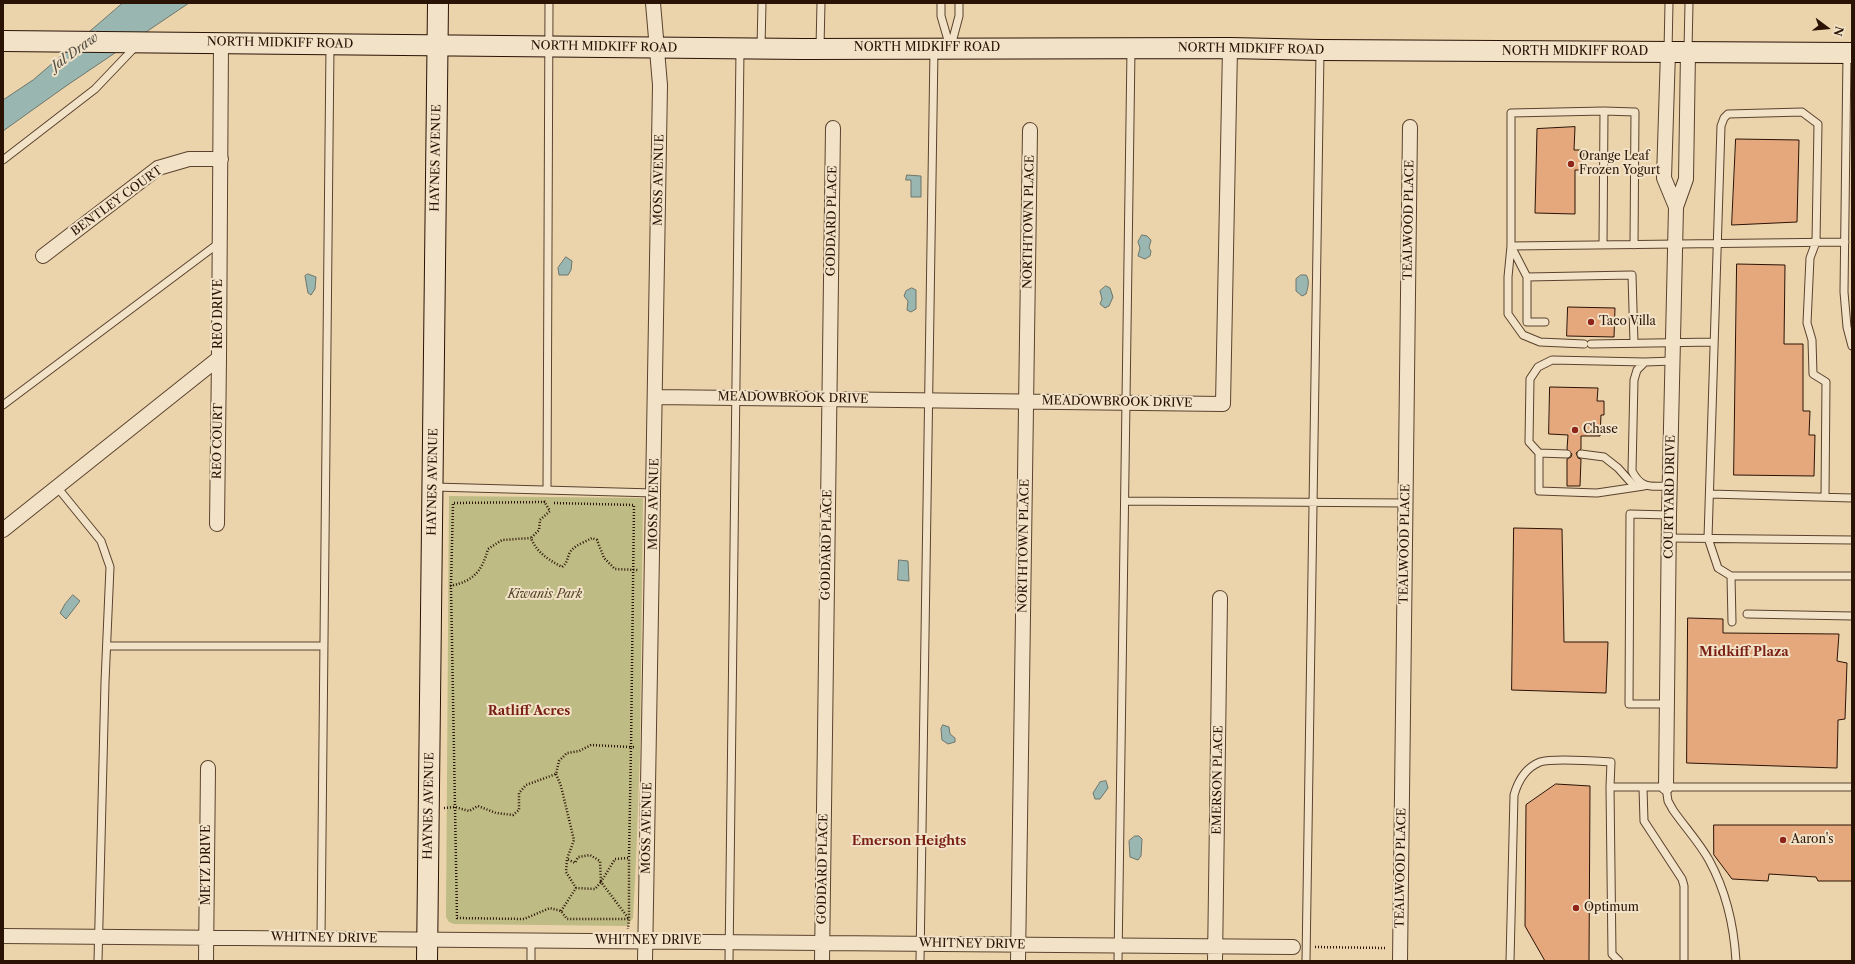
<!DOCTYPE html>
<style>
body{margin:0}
#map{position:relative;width:1855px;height:964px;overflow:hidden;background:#ebd4ab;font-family:"Libre Caslon Text",serif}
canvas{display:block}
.frame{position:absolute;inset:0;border:4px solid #2a1205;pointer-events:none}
.north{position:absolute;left:1807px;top:8px;width:40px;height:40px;-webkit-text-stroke:3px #f2e3c8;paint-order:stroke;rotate:106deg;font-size:11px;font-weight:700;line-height:16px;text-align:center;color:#2a1205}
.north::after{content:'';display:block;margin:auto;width:14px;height:18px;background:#2a1205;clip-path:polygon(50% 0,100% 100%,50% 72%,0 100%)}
</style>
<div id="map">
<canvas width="1855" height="964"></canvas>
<div class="frame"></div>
<div class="north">N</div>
</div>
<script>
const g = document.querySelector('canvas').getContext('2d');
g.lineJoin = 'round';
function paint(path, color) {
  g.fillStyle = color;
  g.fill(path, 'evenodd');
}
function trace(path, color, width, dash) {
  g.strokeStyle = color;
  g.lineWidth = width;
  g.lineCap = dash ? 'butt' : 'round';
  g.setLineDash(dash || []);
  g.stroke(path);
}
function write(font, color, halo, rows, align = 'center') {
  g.font = font + ' "Libre Caslon Text",serif';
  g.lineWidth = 4;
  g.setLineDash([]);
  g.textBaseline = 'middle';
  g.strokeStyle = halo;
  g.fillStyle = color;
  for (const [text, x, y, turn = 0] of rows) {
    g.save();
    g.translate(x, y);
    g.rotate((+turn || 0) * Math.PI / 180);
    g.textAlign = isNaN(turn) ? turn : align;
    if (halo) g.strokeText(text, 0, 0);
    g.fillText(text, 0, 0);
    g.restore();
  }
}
const green = new Path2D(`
 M 449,496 L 643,498 L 640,751 L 636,861 L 633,918 L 627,926 L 454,924 L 449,922 L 446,917 Z`);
const water = new Path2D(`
 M 123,3 L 189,3 L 66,86 L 3,131 L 3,100 L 33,80 Z
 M 907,175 L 921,176 L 921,197 L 911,197 L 911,180 L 906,180 Z
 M 1142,235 L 1147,236 L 1151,240 L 1149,248 L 1151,251 L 1150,256 L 1145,259 L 1138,256 L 1140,248 L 1138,242 Z
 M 566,257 L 572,261 L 571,270 L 568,275 L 559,275 L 558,268 Z
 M 308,274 L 316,277 L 315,289 L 311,295 L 308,293 L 305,276 Z
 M 1301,275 L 1306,275 C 1310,280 1308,288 1306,294 L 1302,296 L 1296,291 L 1296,279 Z
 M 1106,286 L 1110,288 L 1113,297 L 1109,306 L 1105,308 L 1100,304 L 1102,299 L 1100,291 Z
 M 912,288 L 916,290 L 916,309 L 911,312 L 907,310 L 908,301 L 904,296 L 906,291 Z
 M 899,560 L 908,561 L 909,581 L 898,580 Z
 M 73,595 L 80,601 L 66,619 L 60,613 L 65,604 Z
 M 943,725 L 949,727 L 950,734 L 955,738 L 955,742 L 948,744 L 942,740 L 941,729 Z
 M 1106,781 L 1108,788 L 1100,799 L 1095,799 L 1093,793 L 1100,782 Z
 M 1135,836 L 1139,836 L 1142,839 L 1141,856 L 1138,860 L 1130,857 L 1129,841 Z`);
const building = new Path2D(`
 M 1575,127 L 1574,150 L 1584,150 L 1583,170 L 1575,170 L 1575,214 L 1535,213 L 1537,129 Z
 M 1736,139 L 1799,140 L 1797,222 L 1732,225 Z
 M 1737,264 L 1785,265 L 1784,344 L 1803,344 L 1803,411 L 1810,411 L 1809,435 L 1815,435 L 1814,476 L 1734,475 Z
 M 1568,307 L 1615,308 L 1614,337 L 1567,336 Z
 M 1550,387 L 1598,388 L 1597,401 L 1604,401 L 1604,415 L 1601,415 L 1600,436 L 1581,436 L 1581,449 L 1576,453 L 1578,458 L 1581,459 L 1580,486 L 1567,486 L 1567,459 L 1571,457 L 1572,454 L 1567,449 L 1568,435 L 1549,434 Z
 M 1514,528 L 1562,529 L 1564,642 L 1608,642 L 1606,693 L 1512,690 Z
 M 1688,618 L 1723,619 L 1723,633 L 1839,634 L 1837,661 L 1847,663 L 1845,719 L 1838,720 L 1837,768 L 1687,763 Z
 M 1556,784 L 1590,786 L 1589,961 L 1545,961 L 1525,926 L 1526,805 Z
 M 1714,825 L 1852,825 L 1852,881 L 1818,881 L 1816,877 L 1769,874 L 1768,881 L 1732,879 L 1714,855 Z`);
const path = new Path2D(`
 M 544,501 L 550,511 L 540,520 L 539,530 L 531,538 C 537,553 549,560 562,567 C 568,562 567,558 570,552 C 575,545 585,542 592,538 L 597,540 L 604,558 L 615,569 L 639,570
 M 545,502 L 453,503 L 451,586 L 457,918 L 524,919 L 550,908 L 561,911 L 567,919 L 629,919 L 629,858
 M 554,503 L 634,505 L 631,747 L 634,747
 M 450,586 C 474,581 482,571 488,549 L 502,540 L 531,538
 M 556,774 L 561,786 L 574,840 L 567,859 L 566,872 L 576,888
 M 444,808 L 455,807 L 469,811 L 478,806 L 496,813 L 513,815 L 519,810 L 519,793 L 526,785 L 556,774 L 559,761 L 567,753 L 579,751 L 591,745 L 631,747 L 629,858 L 615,859 L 601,882 L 629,919 L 628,929
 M 561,911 L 576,888 L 595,889 L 601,882 L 600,861 L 590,855 L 578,857 L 575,863 L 567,859
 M 1315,947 L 1386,948`);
const lane = new Path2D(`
 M 941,3 L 941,16 L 950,47
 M 951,46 L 959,16 L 959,3
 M 761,47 L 762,3
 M 820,47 L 821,3
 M 1688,50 L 1689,3
 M 1668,51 L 1669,3
 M 1847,55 L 1844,292 L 1847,327 L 1852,346
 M 3,160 L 95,89 L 136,46
 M 1603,245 L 1604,111 L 1635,112 L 1634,245
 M 1527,277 L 1527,322 L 1545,322
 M 1634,343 L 1632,275 L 1527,277 L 1511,246 L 1845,242
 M 1584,344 L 1540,342 L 1523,335 L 1508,314 L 1508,277 L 1511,246 L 1511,113 L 1604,111
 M 1591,344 L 1714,342
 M 3,405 L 219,243
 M 1539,453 L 1567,454
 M 1581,454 L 1604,457 L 1618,468 L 1635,487
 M 1644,486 L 1597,493 L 1539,491 L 1539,453 L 1529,442 L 1530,379 L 1538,367 L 1552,360 L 1645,362
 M 1669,486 C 1651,486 1642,490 1632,471 L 1634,380 L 1637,370 L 1645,362 L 1673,361
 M 57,487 L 101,541 L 110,567 L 105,682 L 98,961
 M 434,487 L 654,493
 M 547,490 L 549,3
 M 1710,494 L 1852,498
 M 1125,501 L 1406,503
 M 1668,538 L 1852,540
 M 1731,576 L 1718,568 L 1708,538 L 1721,126 L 1724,118 L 1728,114 L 1802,112 L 1818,124 L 1816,242 L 1810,258 L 1807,323 L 1812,340 L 1813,374 L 1826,382 L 1825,497
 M 1747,614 L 1852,616
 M 1732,622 L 1731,576 L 1852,576
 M 107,646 L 324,646
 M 1668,704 L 1629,704 L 1630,514 L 1669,515
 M 1666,787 L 1668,801 L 1673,810 C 1684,826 1699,842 1709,860 C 1726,891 1734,926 1736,961
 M 1643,788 L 1644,821 L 1682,879 L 1684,886 L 1684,961
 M 321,938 L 330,46
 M 531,961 L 531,940
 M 729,961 L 740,50
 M 920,961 L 934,49
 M 1118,961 L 1131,50
 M 1306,961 L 1320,51
 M 1510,961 L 1514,795 C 1518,781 1525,768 1540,762 C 1553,758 1595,761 1611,762 L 1610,787
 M 1619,961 L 1612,954 L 1610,787 L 1852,787`);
const street = new Path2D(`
 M 1668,52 L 1664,178 L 1676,207
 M 43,256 L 158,168 L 189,159 L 221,159
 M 656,397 L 1223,404 L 1230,48
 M 217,524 L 219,358
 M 3,530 L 219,358 L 221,42
 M 1666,787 L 1669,515 L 1676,207 L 1686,179 L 1688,52
 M 3,936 L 1293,947
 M 206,961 L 208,768
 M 645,961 L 660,85 L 653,3
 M 822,961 L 833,128
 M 1018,961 L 1030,130
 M 1215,961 L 1220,598
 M 1400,961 L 1410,127`);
const secondary = new Path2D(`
 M 3,41 L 803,49 L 1230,48 L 1320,50 L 1852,53
 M 427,961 L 438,3`);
const markers = [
 [1571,164,4,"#8f2418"],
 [1591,322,4,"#8f2418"],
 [1575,430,4,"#8f2418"],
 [1783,840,4,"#8f2418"],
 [1576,908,4,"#8f2418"]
];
const streetNames = [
 ["NORTH MIDKIFF ROAD",280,43,1],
 ["NORTH MIDKIFF ROAD",604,47,1],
 ["NORTH MIDKIFF ROAD",927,48],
 ["NORTH MIDKIFF ROAD",1251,49,1],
 ["NORTH MIDKIFF ROAD",1575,52],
 ["HAYNES AVENUE",436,158,-89],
 ["MOSS AVENUE",659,180,-89],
 ["BENTLEY COURT",117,201,-36],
 ["TEALWOOD PLACE",1409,220,-89],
 ["GODDARD PLACE",832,221,-89],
 ["NORTHTOWN PLACE",1029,222,-89],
 ["REO DRIVE",219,314,-90],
 ["MEADOWBROOK DRIVE",793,398,1],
 ["MEADOWBROOK DRIVE",1117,402,1],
 ["REO COURT",218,441,-89],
 ["HAYNES AVENUE",433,482,-89],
 ["COURTYARD DRIVE",1670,497,-89],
 ["MOSS AVENUE",654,504,-89],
 ["TEALWOOD PLACE",1405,544,-89],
 ["GODDARD PLACE",827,545,-89],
 ["NORTHTOWN PLACE",1024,546,-89],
 ["EMERSON PLACE",1218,780,-89],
 ["HAYNES AVENUE",429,806,-89],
 ["MOSS AVENUE",647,828,-89],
 ["METZ DRIVE",207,865,-90],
 ["TEALWOOD PLACE",1401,868,-89],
 ["GODDARD PLACE",823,869,-89],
 ["WHITNEY DRIVE",324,938,1],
 ["WHITNEY DRIVE",648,941],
 ["WHITNEY DRIVE",972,944,1]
];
const poiNames = [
 ["Orange Leaf",1579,157],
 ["Frozen Yogurt",1579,171],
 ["Taco Villa",1599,322],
 ["Chase",1583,430],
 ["Aaron's",1791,840],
 ["Optimum",1584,908]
];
const parkNames = [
 ["Kiwanis Park",545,595]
];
const waterNames = [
 ["Jal Draw",75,52,-36]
];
const neighbourhoodNames = [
 ["Midkiff Plaza",1744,652],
 ["Ratliff Acres",529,711],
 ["Emerson Heights",909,841]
];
paint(green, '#bebb84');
paint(water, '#99b7b0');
trace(water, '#6d756c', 1);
paint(building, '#e5a77c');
trace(building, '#2a1205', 1);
trace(lane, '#5a422e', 9);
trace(street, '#5a422e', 16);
trace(secondary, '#2a1205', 22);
trace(path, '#2a1205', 2.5, [1, 2]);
trace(lane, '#f2e3c8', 7);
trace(street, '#f2e3c8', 14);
trace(secondary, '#f2e3c8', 20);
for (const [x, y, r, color] of markers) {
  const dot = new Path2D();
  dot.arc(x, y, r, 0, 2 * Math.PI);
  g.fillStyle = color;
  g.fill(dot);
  trace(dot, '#f2e3c8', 1.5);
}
write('12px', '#2a1205', '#f2e3c8', streetNames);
write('12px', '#2a1205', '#f2e3c8', poiNames, 'left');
write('italic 12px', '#56452b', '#f2e3c8', parkNames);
write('italic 13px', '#514c41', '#f2e3c8', waterNames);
write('bold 13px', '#7a1f14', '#f2e3c8', neighbourhoodNames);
</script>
